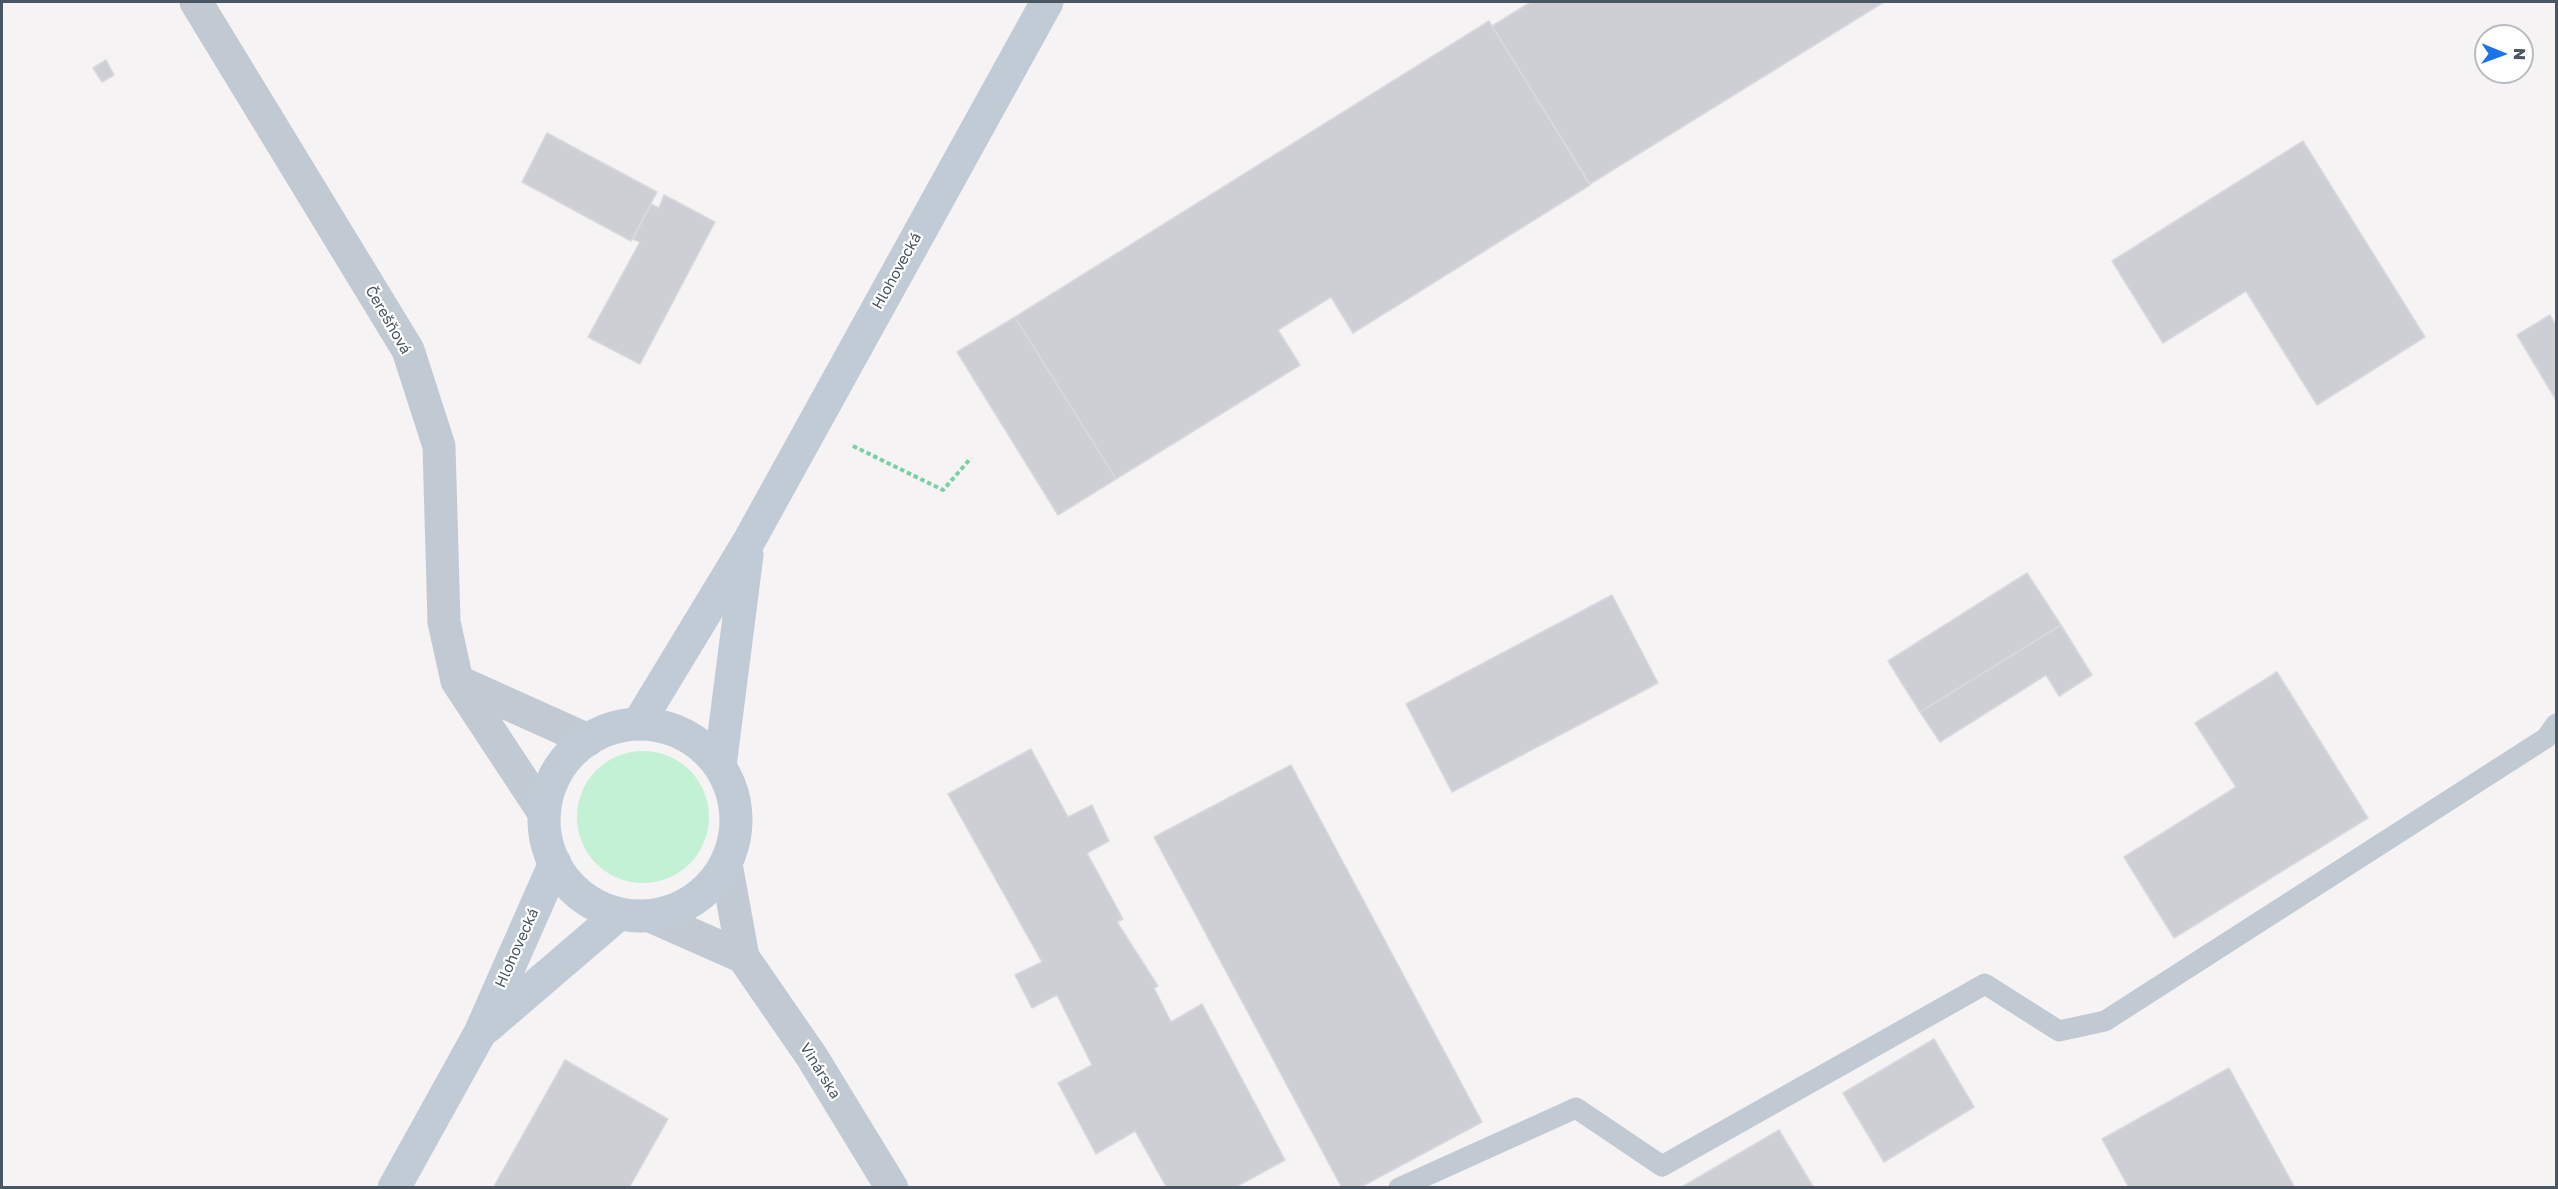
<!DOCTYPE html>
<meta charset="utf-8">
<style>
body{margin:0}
#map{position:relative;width:2558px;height:1189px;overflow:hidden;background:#f5f3f3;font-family:"Golos Text",sans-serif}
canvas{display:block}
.frame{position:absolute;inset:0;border:3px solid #4a5661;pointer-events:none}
.north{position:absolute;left:2474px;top:24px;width:60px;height:60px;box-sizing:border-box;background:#fff;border:2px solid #b7bbc0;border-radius:50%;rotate:91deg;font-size:16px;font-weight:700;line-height:24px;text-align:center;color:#4a5661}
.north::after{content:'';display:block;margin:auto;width:21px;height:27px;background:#1a73e8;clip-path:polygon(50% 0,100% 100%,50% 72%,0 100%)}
</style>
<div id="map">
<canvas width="2558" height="1189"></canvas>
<div class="frame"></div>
<div class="north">N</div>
</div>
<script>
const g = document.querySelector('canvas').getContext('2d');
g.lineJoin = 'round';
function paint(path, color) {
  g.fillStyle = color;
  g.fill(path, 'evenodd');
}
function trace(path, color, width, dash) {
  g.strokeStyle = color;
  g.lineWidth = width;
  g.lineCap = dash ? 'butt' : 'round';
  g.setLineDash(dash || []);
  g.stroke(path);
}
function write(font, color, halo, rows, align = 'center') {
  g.font = font + ' "Golos Text",sans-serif';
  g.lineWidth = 4.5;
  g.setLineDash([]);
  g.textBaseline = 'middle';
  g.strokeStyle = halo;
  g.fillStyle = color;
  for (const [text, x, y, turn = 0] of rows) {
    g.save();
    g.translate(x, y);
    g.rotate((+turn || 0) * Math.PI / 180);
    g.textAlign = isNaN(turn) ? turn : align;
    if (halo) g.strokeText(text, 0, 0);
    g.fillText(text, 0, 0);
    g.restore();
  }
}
const green = new Path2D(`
 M577 817a66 66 0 1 1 132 0a66 66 0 1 1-132 0Z`);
const building = new Path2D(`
 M 1531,2 L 1884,2 L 1590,184 L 1492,26 Z
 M 1489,21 L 1590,185 L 1353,333 L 1331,297 L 1278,330 L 1300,365 L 1116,479 L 1015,317 Z
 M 106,60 L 114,75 L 102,82 L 93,68 Z
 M 547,133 L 657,192 L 631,241 L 522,182 Z
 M 2303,141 L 2425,337 L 2317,405 L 2246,291 L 2163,343 L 2112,261 Z
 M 664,195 L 715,222 L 640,364 L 588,337 L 640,242 L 633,239 L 651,204 L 659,208 Z
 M 2550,315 L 2556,326 L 2556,400 L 2517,335 Z
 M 1015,317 L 1116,479 L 1058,515 L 957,352 Z
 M 2027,573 L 2061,625 L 1920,712 L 1888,661 Z
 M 1612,595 L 1658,683 L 1452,792 L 1406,704 Z
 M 2061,625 L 2092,675 L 2059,696 L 2046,675 L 1940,742 L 1920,712 Z
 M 2277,672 L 2368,818 L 2174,938 L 2124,857 L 2236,787 L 2195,723 Z
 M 1031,749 L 1068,817 L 1092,805 L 1109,841 L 1087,853 L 1123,919 L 1117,922 L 1158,986 L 1154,988 L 1171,1022 L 1202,1004 L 1285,1160 L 1234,1188 L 1167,1188 L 1135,1131 L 1096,1154 L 1058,1083 L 1092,1065 L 1057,995 L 1032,1008 L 1015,975 L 1042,962 L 948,794 Z
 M 1291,765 L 1482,1122 L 1359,1188 L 1342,1188 L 1154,837 Z
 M 1934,1039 L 1974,1107 L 1884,1162 L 1843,1093 Z
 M 565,1060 L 668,1119 L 629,1188 L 493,1188 Z
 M 2229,1068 L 2295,1188 L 2129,1188 L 2102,1139 Z
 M 1779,1130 L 1814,1188 L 1680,1188 Z`);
const path = new Path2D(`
 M 853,446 L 943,490 L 971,458`);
const service = new Path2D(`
 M 1399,1188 L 1576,1108 L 1662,1166 L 1985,984 L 2059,1031 L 2105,1021 L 2546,738 L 2556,724`);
const minor = new Path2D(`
 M 196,2 L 408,350 L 439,446 L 444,622 L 457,681 L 544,813
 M 457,681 L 588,740
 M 726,864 L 743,957 L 812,1057 L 892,1188
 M 650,916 L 743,957`);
const secondary = new Path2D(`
 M 638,724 L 749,541 L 1047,2
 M544 820a96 96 0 1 1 192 0a96 96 0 1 1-192 0Z
 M 720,766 L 747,555
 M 486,1028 L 619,914
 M 394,1188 L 480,1033 L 555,863`);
const streetNames = [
 ["Hlohovecká",897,271,-61],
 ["Čerešňová",388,320,60],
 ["Hlohovecká",517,948,-66],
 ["Vinárska",820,1071,58]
];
paint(green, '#c3f1d5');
paint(building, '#cdcfd5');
trace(building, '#d7d9de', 1.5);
trace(path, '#7ad0a6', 4, [4.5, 3]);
trace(service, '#c1cad2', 21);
trace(minor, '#c1cad2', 33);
trace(secondary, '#c1cbd6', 33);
write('15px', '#4a5661', '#fff', streetNames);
</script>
